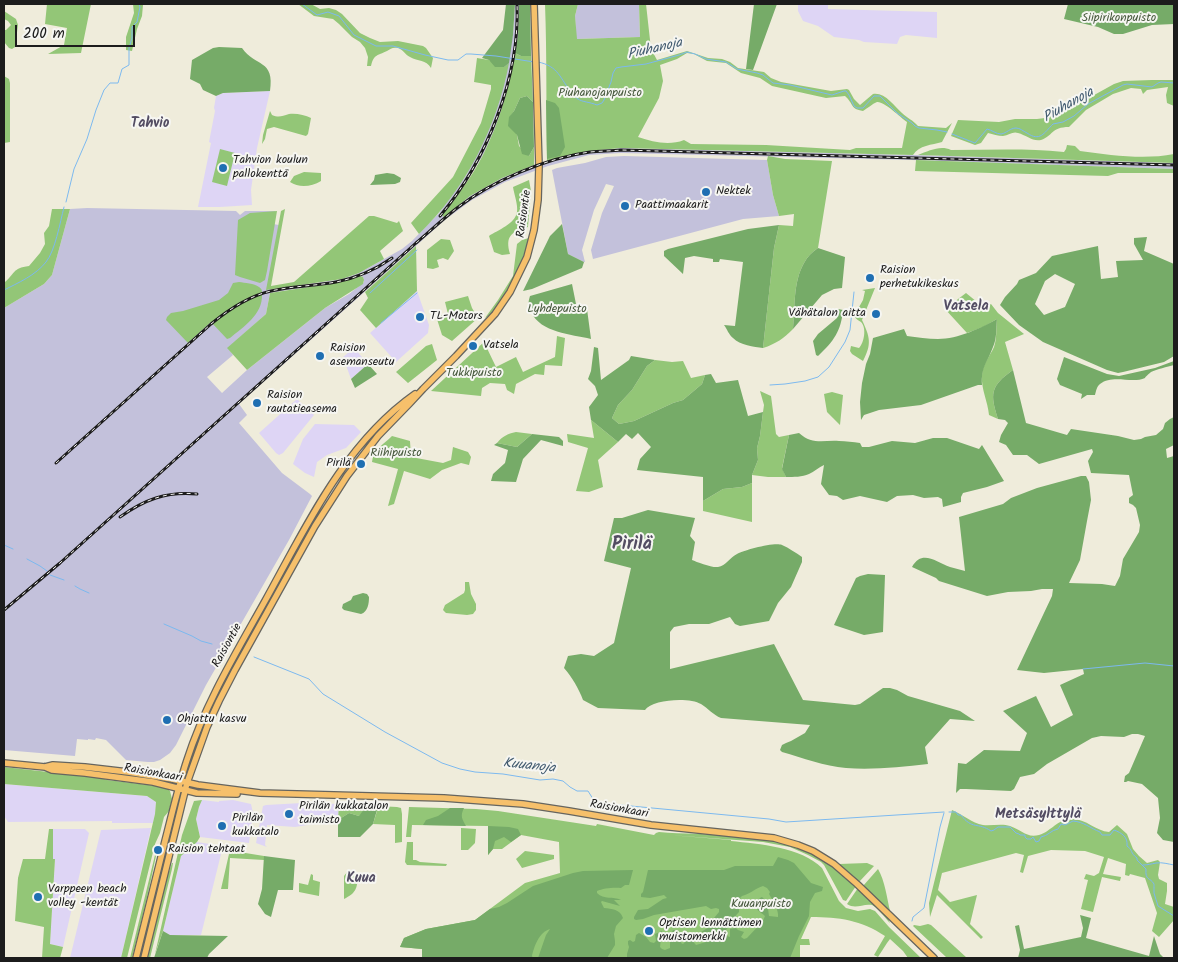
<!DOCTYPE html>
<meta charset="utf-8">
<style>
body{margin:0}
#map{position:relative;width:1178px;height:962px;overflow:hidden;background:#efecdb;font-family:Kalam,sans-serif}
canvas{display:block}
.frame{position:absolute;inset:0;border:5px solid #1c1c1c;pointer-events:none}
.scale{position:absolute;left:15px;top:25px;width:120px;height:22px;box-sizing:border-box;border:2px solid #1c1c1c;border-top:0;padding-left:6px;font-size:15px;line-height:18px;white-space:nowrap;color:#1c1c1c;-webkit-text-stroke:4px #f6f6f2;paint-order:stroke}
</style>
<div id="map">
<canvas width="1178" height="962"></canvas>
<div class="frame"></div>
<div class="scale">200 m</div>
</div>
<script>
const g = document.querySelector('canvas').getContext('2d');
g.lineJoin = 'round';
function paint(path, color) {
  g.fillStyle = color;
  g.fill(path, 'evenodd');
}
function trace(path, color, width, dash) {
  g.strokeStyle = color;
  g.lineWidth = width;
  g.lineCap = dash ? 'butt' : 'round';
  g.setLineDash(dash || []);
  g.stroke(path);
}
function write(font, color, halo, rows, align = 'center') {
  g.font = font + ' Kalam,sans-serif';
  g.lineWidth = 4;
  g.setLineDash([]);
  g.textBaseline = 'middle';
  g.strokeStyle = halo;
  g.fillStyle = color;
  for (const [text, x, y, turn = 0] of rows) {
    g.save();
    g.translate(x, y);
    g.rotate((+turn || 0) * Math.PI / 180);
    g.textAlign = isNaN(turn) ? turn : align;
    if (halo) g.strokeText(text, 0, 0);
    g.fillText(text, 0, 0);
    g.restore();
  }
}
const built = new Path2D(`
 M 798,4 L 828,4 L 828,9 L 937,12 L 937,38 L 906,35 L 900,37 L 897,44 L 864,42 L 859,40 L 834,37 L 818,26 L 803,21 L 798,11 Z
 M 270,91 L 257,148 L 251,190 L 252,205 L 220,207 L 198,207 L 211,143 L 209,142 L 215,111 L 214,108 L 216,96 L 223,93 Z
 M 417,291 L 429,325 L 428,333 L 396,362 L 370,333 Z
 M 354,348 L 368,364 L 351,379 L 343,357 Z
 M 297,399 L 314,415 L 283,453 L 279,455 L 276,453 L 259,433 Z
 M 315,424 L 354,425 L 361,432 L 346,448 L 327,455 L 317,462 L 314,477 L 305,473 L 293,464 L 303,439 Z
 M 4,784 L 147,796 L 156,802 L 155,814 L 153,823 L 112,823 L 112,821 L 8,822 L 4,816 Z
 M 202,800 L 219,802 L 219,801 L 233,800 L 251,804 L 253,813 L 249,843 L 200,837 L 196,819 L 199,807 Z
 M 302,803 L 339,804 L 338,820 L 295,827 L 267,825 L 265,845 L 267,847 L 256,843 L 263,806 L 266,805 Z
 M 151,828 L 121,958 L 70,958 L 101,830 Z
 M 53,829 L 85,829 L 89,833 L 63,947 L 50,944 L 55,860 L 53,859 Z
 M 197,842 L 223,846 L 201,935 L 170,935 L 163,931 L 181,856 Z`);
const industrial = new Path2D(`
 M 515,4 L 519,4 L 518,35 L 512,69 L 504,102 L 496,126 L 483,155 L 460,192 L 442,215 L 444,217 L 470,196 L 502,178 L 534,165 L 588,151 L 621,148 L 913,155 L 1174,163 L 1174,169 L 912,160 L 621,153 L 589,155 L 548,166 L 505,182 L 472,200 L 446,219 L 239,404 L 247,415 L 239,423 L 282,473 L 310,494 L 312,496 L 289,540 L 206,685 L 176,745 L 170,753 L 160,760 L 154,762 L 148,762 L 126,760 L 106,740 L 96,738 L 95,740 L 88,739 L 88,740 L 77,739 L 75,756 L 4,750 L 4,308 L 44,284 L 52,275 L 70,209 L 87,208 L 236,211 L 240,215 L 245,211 L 275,211 L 273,224 L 279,225 L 268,284 L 270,290 L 342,279 L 359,273 L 402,249 L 412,241 L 439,213 L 467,174 L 513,35 ZM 360,276 L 363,277 L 364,282 L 349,294 L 325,308 L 247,370 L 222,393 L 207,377 L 233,355 L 228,348 L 266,314 L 270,293 L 341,282 Z
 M 578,4 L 639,4 L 640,37 L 576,39 L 575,16 Z
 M 624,156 L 767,160 L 773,195 L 779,216 L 743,219 L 593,259 L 591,250 L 602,213 L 614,186 L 606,184 L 594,210 L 582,250 L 585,262 L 584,262 L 568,254 L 552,170 L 557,168 L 585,163 L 606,157 Z`);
const green = new Path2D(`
 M 47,4 L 91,4 L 81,53 L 48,54 L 64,45 L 67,28 L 45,24 Z
 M 133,4 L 143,4 L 143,5 L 142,16 L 137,29 L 132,51 L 126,50 L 126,37 L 134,13 Z
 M 298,4 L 311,4 L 320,9 L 329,8 L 336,10 L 342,14 L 360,33 L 370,38 L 380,42 L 398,41 L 423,46 L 426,48 L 433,58 L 431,68 C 426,59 418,62 410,57 C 405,55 404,50 398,48 C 392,47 391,49 387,51 C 377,56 374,54 371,66 L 367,66 L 368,57 L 365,48 L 360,42 L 352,37 L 339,24 L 333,19 L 314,16 Z
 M 545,4 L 578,4 L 575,16 L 577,39 L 640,37 L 639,4 L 646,4 L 651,49 L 657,60 L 687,51 L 708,58 L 722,59 L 730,62 L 738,68 L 764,72 L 771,78 L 781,82 L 831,91 L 847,89 L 849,90 L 854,99 L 860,105 L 873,94 C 885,92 894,106 902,113 C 907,118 913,120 918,126 L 946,128 L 952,123 L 942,142 C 932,145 919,145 913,155 L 621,148 L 588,151 L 547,161 C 546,108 547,56 545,4 ZM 687,53 L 694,54 L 707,61 L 726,63 L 741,73 L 760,78 L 772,86 L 826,98 L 845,96 C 854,104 850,109 863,111 C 868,108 872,104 877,102 C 884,101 900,117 907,122 L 902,148 L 856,148 L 850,150 L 766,145 L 691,144 L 684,140 C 669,146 653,142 638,137 L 659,98 L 663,81 L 660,65 L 677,59 Z
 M 4,11 L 16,19 L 18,25 L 15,47 L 12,49 L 9,48 L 4,42 L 4,30 L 6,30 L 11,25 L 8,21 L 4,19 Z
 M 515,53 L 521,56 L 531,56 L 533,102 L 527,96 L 520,98 L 514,111 L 510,117 L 517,135 L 519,146 L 529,156 L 534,147 L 534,165 L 502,178 L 470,196 L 444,217 L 442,215 C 457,196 472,177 483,155 C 499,123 509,88 515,53 Z
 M 477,58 L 489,60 L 504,67 L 509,63 C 497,127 466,189 419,234 L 411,223 L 453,177 L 481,123 L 491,89 L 491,85 L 474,82 Z
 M 4,76 L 9,79 L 10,83 L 10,142 L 4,143 Z
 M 1152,80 L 1174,80 L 1174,106 L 1167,103 L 1166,95 L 1168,87 L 1147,90 L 1143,94 L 1141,89 L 1131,88 L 1113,94 L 1086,110 L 1069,127 C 1051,127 1053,136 1041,140 C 1033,142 1026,135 1018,133 C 1013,131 1009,135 1003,136 C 998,136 993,134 988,133 L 981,143 L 975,145 L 951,136 L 958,120 L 999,122 L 1015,119 L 1037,119 L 1045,118 L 1068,107 L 1084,92 L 1086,92 L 1087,99 L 1114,84 L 1123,81 Z
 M 270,111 L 272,115 C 279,118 282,116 289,114 C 296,113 305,115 311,118 L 308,134 L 306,136 L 274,127 L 267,129 L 265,139 L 262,144 L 263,135 Z
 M 1067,145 L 1075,146 L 1080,151 C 1110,155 1144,160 1174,154 L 1174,163 L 918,155 C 929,151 940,145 951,150 C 989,150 1026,148 1064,152 L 1066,149 Z
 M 220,149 L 235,153 L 227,186 L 212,182 Z
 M 768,156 L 785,159 L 832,161 L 818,248 C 812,252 807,257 804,263 C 793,282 795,308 793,329 C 784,338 776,344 763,348 L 774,248 L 779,225 L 793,226 L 794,214 L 779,216 L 773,195 L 767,160 Z
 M 916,160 L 1174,169 L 1174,173 L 1118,173 L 1108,176 C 1044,174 979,173 915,171 Z
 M 304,172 L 321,173 L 321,181 C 311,187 299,188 290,182 L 294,176 Z
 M 529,180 L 531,191 L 528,227 C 511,232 505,236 510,254 L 502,255 L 494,252 L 489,236 C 498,230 515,224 517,212 C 518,204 514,194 513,187 Z
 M 52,209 L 70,209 L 52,275 L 44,284 L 4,308 L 4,283 C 15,274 12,268 29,266 L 40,253 L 45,244 L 44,233 L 49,226 Z
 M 285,209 L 271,286 L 294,282 L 369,216 L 374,216 L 397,223 L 399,221 L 403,231 L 380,251 L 384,259 L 359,273 L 342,279 L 266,290 L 281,211 Z
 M 277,211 L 267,271 L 265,280 L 260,283 L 240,277 L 235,275 L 238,220 L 250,213 Z
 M 529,238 C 527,246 525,253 522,261 C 517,273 496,314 485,318 L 498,300 L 513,276 L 517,244 L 522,240 Z
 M 441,239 L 450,240 L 454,251 L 448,260 L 443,258 L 437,260 L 439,267 L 433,269 L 427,268 L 427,250 Z
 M 416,246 L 417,291 L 376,328 L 360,310 L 368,298 L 365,292 Z
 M 360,276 L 363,277 L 364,280 L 363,284 L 325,308 L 247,370 L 227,348 L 266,314 L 270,293 L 341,282 Z
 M 239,282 C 245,283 254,283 259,287 C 262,289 262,290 262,294 C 263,315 243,327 230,338 L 227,339 L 211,322 L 188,343 L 166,320 L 167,317 L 171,313 L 183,311 L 219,300 L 228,293 L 233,283 Z
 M 875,288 L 862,320 C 870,337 872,344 863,361 L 852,354 L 850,351 L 851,346 L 859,348 C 864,343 867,328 861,322 C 858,320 856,319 854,316 L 863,300 L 865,291 L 862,290 Z
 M 966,293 L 982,306 L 991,304 L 998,313 L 1024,334 L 1005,342 L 1013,370 C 990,386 990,394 998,419 L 989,415 C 988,402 981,389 982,376 C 982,365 990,356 994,347 C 997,339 996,328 997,319 L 983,327 L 967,333 L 945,309 Z
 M 468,296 L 472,308 L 478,318 L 452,341 L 442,335 L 436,316 L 448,314 L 445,302 Z
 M 557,336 L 565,338 L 562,366 L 545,365 L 544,375 L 535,374 L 516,384 L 514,394 L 507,390 L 505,384 L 490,383 L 482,388 L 481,396 L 431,391 L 484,342 L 496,367 L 516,357 L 523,372 L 555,357 Z
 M 432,344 L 437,360 L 408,383 L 396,372 L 426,346 Z
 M 655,360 L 672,362 L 683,361 L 691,378 L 705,375 L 702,384 L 683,400 L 673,403 L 634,421 L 619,424 L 612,418 L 618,405 L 632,390 L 647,366 Z
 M 760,391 L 771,396 L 776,434 L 779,437 L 789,435 L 782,468 L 786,477 L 768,477 L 752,475 L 758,460 L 757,448 L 760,436 L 763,412 L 764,405 Z
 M 832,392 L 843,395 L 840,425 L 827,412 L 824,394 Z
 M 591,420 L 618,442 L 598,460 L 603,487 L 589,492 L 576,491 L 588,448 L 568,442 L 567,434 L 594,438 Z
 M 516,432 L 532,434 L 517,447 L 497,443 C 503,436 507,434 516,432 Z
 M 392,436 L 410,441 L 411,457 L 443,463 L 451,460 L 453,447 L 468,452 L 471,457 L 469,465 L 461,463 L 442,470 L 430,479 L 404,471 L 394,504 L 388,506 L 398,469 L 372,462 C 373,450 384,444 392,436 Z
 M 752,483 L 752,522 L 703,511 L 703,501 L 723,489 L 742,487 Z
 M 465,582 L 469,582 L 471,594 L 476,604 L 476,610 L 473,614 L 467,615 L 446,613 L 443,610 L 445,605 L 464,593 L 465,590 Z
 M 4,767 L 102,778 L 107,780 L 157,786 L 167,788 L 170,791 L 172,799 L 169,811 L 164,817 L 160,833 L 155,844 L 127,958 L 121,958 L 155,814 L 156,802 L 147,796 L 4,784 Z
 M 202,800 L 199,807 L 196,819 L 200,837 L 197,842 L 181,856 L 163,931 L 155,954 L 182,835 L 194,801 Z
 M 339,804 L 397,807 L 401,808 L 402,814 L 402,842 L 395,843 L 395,825 L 373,824 L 377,811 L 359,816 L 349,813 L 338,820 Z
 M 409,807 L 476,809 L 498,811 L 596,826 L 597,824 L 654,835 L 656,833 L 659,832 C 706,836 766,831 810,852 C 827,861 841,874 856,886 L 846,901 L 843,900 L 824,865 L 821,862 L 808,855 L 790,847 L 763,842 L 669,835 L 731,840 L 731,841 C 759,844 801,847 822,868 L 839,901 L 846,908 L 858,911 L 870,909 L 875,911 L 889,927 L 921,958 L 908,958 L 903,951 L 890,939 L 887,943 L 878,957 L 874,955 L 885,936 C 861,920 839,917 811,917 L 801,939 L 809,939 L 810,945 L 800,945 L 800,958 L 422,958 L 422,949 L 400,947 L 404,938 L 426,929 L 475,920 L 525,883 L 560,873 L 559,842 L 521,835 L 502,849 L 493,849 L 488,855 L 488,826 L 412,825 L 411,837 L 406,837 Z
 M 952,810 C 962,814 972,823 983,825 C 992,826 1002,823 1010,826 C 1022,830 1026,838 1039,835 C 1052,831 1058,818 1073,819 C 1086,819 1096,831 1109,832 L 1117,825 L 1127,834 L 1133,849 L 1139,856 L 1147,863 L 1158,860 L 1160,862 L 1158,875 L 1159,879 L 1167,883 L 1167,891 L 1165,904 L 1174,907 L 1174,920 L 1159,937 L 1152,931 L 1157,913 L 1145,878 L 1130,874 L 1129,876 L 1125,875 L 1126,864 L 1108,858 L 1103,874 L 1121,877 L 1120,881 L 1102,877 L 1093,912 L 1081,909 L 1088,880 L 1084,879 L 1086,874 L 1094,876 L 1099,873 L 1104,857 L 1085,851 L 1051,850 L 1028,856 L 1023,873 L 1020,872 L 1024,855 L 1016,853 L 942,873 L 938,890 L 950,902 L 977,895 L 970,924 L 983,937 L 981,939 L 937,895 L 930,917 L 929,903 Z
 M 461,828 L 476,829 L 475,843 L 468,850 L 461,850 Z
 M 49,829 L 53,829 L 53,859 L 55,859 L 50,944 L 63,947 L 60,958 L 42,958 L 44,927 L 15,921 L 18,878 L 23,859 L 45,859 Z
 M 407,842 L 413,842 L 413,860 L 416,860 L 420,862 L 447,864 L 446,866 L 407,865 L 405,862 Z
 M 233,851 L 264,856 L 264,860 L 230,858 L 228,889 L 221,889 L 229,854 Z
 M 525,851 L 554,855 L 554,859 L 522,868 L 516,859 Z
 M 155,855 L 156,856 C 149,890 141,924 132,958 L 130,958 Z
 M 172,863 L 173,863 L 172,869 L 150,958 L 147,958 L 166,880 Z
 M 867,863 L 874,866 L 859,882 L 839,864 Z
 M 878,869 C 885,881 887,898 890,911 L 863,886 Z
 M 352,870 L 358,876 C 357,889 356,893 344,899 L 344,876 L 348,871 Z
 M 311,874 L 313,875 L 313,880 L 320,882 L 319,896 L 299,892 L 299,883 L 308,885 Z
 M 858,888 L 888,918 L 890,923 C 886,919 877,907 872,905 C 863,903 856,910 847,904 Z
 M 928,924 L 931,925 L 967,958 L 948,958 L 946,957 L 913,926 L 914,925 L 920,926 Z`);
const forest = new Path2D(`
 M 506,4 L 515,4 L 513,35 L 509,63 L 504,67 L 495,67 L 489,60 L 482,58 L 503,30 Z
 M 519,4 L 530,4 L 531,56 L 521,56 L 515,53 L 518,35 Z
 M 754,4 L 777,4 L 753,70 L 746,69 Z
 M 1068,4 L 1174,4 L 1174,24 L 1152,25 L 1123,34 L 1114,34 L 1098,27 L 1064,19 Z
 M 219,47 L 242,48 C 255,67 275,59 270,91 L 223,93 L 216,96 L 203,90 L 200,84 L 190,79 L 192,60 L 213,48 Z
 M 527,96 L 533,102 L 534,147 L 529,156 L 522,154 L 517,135 L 508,126 L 509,117 L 514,111 L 520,98 Z
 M 546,100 L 555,103 L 559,108 L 565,147 L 560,156 L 547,159 Z
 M 387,173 L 394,174 L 401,178 L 400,182 L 395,184 L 370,185 L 374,180 L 375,175 Z
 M 562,224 L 568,254 L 584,262 L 582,268 L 532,289 L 523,291 L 550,236 Z
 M 779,225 L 774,248 L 763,348 C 754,347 740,345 733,338 C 729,335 727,329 724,325 L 735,326 L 743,262 L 720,259 L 719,262 L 713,262 L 713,259 L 694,256 L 685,258 L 683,274 L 664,256 L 664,251 L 668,249 L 748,229 Z
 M 1147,237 L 1144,251 L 1174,264 L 1174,356 L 1164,362 L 1123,372 L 1118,373 L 1107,370 L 1043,342 L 1019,325 L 1000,305 L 1005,297 L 1017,284 L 1019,280 L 1036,273 L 1052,256 L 1098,246 L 1101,279 L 1118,277 L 1116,261 L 1143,260 L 1134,244 L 1134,238 ZM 1055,274 L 1075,284 L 1065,307 L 1044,315 L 1035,304 L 1045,281 Z
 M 818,248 L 845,257 L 842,288 L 834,289 L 822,295 L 793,329 C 795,308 793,282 804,263 C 807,257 812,252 818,248 Z
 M 572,284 L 577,309 L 587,309 L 591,339 C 571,334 541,333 531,312 C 528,306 528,302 530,296 Z
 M 838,309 L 843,310 C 841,331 834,341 818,356 L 816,355 L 813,341 L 818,334 L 837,318 Z
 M 997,319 C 996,328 997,339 993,347 C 987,363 981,367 982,385 L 978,385 L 921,405 L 879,410 L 864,415 L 861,420 L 860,402 L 862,383 L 866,364 L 870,354 L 873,338 L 904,329 L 907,336 C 917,337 928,339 938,339 C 958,339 981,328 997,319 Z
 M 594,347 L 598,348 L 601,380 L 629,360 L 631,356 L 655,360 L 647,366 L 632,390 L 618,405 L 612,418 L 619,424 L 634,421 L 673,403 L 683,400 L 702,384 L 705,375 L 711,374 L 716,383 L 738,380 L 748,416 L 763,412 L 760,436 L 757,448 L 758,460 L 752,475 L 752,483 L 742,487 L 723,489 L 703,501 L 703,477 L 637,470 L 640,459 L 651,447 L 638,433 L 632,439 L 626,434 L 618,442 L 591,420 L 589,407 L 598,395 L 595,386 L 588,379 L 591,371 Z
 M 1064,357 L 1107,374 L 1119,376 L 1155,368 L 1174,361 L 1174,365 C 1167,367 1157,369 1151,372 C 1150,373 1145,377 1145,378 C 1132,384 1113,374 1100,384 C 1097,386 1096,391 1095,395 L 1087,395 L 1081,399 L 1082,394 L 1060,385 L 1057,379 Z
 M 368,364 L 377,374 L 355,388 L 351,379 Z
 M 1013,370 L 1026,423 L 1067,435 L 1071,429 L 1118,436 L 1134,440 L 1141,439 L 1145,437 L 1156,435 L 1163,429 L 1165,423 L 1170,419 L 1174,417 L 1174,445 L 1166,449 L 1167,458 L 1174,456 L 1174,842 L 1163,840 L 1157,833 L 1160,818 L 1158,798 L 1142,784 L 1128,781 L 1126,782 L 1124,782 L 1125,776 L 1129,773 L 1145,736 L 1138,734 L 1132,734 L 1124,737 L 1101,736 L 1092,738 L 1047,764 L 1034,774 L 1020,777 L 1014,789 L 1011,791 L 966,789 L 960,789 L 956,793 L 958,763 L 966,764 L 984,750 L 1020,751 L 1027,733 L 1003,711 L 1036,696 L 1051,727 L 1073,715 L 1060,685 L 1084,674 L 1083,669 L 1044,673 L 1017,670 L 1052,596 L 1053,589 L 1042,589 L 1031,591 L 1008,592 L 987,596 L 939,581 L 936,578 L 912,567 C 922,549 936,562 950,567 C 955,568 960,570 965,571 L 959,517 L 1003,504 L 1011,498 L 1037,488 L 1081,476 L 1086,476 L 1089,482 L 1091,500 L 1087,521 L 1080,560 L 1069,583 L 1102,584 L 1115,586 L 1120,576 L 1123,559 L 1139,532 L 1140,525 L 1136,508 L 1133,505 L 1129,503 L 1129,498 L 1133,495 L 1129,475 L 1091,473 L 1088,461 L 1093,452 L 1092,449 L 1039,464 L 1027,455 L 1013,455 L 1006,445 L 999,442 L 1001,435 L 1008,423 L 1005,420 L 998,419 C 990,394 990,386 1013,370 Z
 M 799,433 C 812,445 823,440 839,441 C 846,441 853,442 860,443 L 862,447 L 869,447 L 892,441 L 915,443 L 933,438 L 947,438 L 979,449 L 982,445 L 1004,481 L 987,487 L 963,493 L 961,497 L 961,502 L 943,507 L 942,499 L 938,497 L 924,498 L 913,495 L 897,496 L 887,502 L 860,496 L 843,500 L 837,496 L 829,495 L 821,484 L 824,465 C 819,467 814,472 809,474 C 802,477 794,477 786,477 L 782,469 L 789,435 Z
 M 532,434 L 559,437 L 563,441 L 563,446 L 541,440 L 523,459 L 516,482 L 491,481 L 493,474 L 505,463 L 508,450 L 494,445 L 497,443 L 517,447 Z
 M 648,510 L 695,518 L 690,536 L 695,542 L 692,560 C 697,562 712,568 718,567 C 726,566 730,557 737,554 C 745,550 774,542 782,545 C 789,548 796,553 802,557 L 802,562 L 791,587 L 778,603 L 769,621 L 740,626 L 735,624 L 730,617 L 709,624 L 689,624 L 674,627 L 670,632 L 670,669 L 774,644 L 803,700 L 855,705 L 860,704 L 883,688 L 890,688 L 897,690 L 908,696 L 960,711 L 975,721 L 950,719 L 925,747 L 928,764 C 901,767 873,770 846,768 C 824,766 803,758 782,752 L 780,750 L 782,745 L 786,743 L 791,741 L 805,733 L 810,725 L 721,718 C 713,715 708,708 701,704 C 690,697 652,699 645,710 L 598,708 L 583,700 C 579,689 572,677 564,668 L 568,656 L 581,654 L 594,656 L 614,643 L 631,568 L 604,561 L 614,518 L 622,518 Z
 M 868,574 L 885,575 L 883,632 L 864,635 L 834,625 L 856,578 L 860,576 Z
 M 363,593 L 367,594 L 369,597 C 369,603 368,612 361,614 L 344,610 L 342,608 L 343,604 L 351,600 L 353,596 Z
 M 365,808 L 377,810 L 373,824 L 360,837 L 338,837 L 338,820 L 349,813 L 359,816 Z
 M 450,808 L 464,808 C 460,816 462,819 466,826 L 423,825 L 426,820 L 438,816 Z
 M 488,826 L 509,827 L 518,829 L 521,835 L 511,842 L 504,837 L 495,841 L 493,849 L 488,855 Z
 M 264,856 L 295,860 L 293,890 L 278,890 L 271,917 L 265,914 L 258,904 L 262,889 Z
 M 778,857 L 788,860 L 794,863 L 811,883 L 823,887 L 822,891 L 815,893 L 810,902 L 809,916 L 799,936 L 790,958 L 627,958 L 627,954 L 629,947 L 628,944 L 628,941 L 630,940 L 633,942 L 635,941 L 636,935 L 639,933 L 646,937 L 650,942 L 654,943 L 656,941 L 655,934 L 662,931 L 660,947 L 662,949 L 665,950 L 670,948 L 670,936 L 673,930 L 675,930 L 679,937 L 682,940 L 681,943 L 683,944 L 685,942 L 686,938 L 689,937 L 696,945 L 706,942 L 707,934 L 706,932 L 701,932 L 711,926 L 714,918 L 719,912 L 719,909 L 716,908 L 711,909 L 706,906 L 654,915 L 643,919 L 636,920 L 634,919 L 634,917 L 638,910 L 648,909 L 663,899 L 667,898 L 664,895 L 650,898 L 641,897 L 641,894 L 643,892 L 648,870 L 724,870 L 735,866 L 773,866 ZM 763,886 L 767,888 L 770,892 L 769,894 C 773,901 779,910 778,917 L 769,916 L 767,902 L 762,897 C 758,899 754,903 757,909 C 758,911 763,914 765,916 L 763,921 L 747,938 L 744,939 L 741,937 L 744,932 L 738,930 L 736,928 L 730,929 L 730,937 L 727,936 L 725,931 C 731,925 733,918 739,912 L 739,909 L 737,905 L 738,904 L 742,908 L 744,908 L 745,905 L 740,898 L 742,896 C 748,895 756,888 763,886 Z
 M 633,870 L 629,885 L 625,885 L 621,888 C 615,887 603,888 597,891 L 597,893 C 604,900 613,896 621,900 L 614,900 L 620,906 L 602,901 L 601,902 L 604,908 C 612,909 620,909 623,918 L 616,926 L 614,934 L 615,941 L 615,945 L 607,958 L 538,958 L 546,935 L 550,929 C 539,932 534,947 532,956 L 533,958 L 422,958 L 422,949 L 400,947 L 404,938 L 426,929 L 475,920 L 490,909 L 499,907 L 507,903 L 533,886 L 573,873 L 583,871 Z
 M 1080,915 L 1091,918 L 1086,938 L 1149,956 L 1154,936 L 1160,954 L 1164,958 L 1018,958 L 1020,950 L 1015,926 L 1019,925 L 1024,949 L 1081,937 L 1083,928 Z
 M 163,931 L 170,935 L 228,936 L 209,954 L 207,958 L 154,958 Z`);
const stream = new Path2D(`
 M 302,4 L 317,15 L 328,12 L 339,16 L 354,35 L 376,46 L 393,46 L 425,55 L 448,60 L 458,60 L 466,54 L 471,54 L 496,56 L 534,62
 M 538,62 C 559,66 560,79 572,93 C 573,95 576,98 578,99 C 582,102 590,102 597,105 L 602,103 L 604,100 L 611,82 L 613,73 L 616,68 L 621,67 L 646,64 L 679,55 L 687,52 L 695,54 L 706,59 L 726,62 L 737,69 L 757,73 L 763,75 L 773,83 L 790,85 L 832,95 L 844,91 L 846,91 L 849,95 L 854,106 L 857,108 L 863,108 L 874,96 L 880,96 L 897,113 L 912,123 L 915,126 L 919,128 L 937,130 L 947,132
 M 952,134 L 975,143 L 987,129 C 992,130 996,134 1001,134 C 1007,133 1010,128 1016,128 C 1020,128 1023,131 1027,133 C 1040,142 1044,133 1053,124 L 1063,122 L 1074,116 L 1088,104 L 1123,85 L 1127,84 L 1152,87 L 1158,83 L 1161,82 L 1174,83
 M 66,202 L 74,169 L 87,139 L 96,110 L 104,90 L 110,83 L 118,83 L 122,69 L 129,65 L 129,48 L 132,38 L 132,27 L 137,22 L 140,7 L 139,4
 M 4,290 C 18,283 36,275 46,262 C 55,251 60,223 64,207
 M 370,293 L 417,250
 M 381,323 L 417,293
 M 770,385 L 785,384 L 805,381 L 818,377 L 829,367 L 845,342 L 850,330 L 854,292
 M 4,545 L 13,549
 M 27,559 L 40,566 L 47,571
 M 50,575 L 64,580
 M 75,586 L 80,589 L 89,593
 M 164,624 L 192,636 L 201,641 L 212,644
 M 254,657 L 309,679 L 323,694 L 385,732 L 442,763 L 460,769 L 475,772 L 503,774 L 540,780 L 553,779 L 563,781 L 570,787 L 577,791 L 588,791 L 593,799 L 599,803 L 769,819 L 786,822 L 944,812
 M 1083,669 L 1145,663 L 1174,666
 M 949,812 L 956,812 L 958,815 L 961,815 C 972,830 978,822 991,831 L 994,830 L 998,827 L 1010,827 L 1016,833 L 1019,834 L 1020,835 L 1025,835 L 1025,837 L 1027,839 L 1031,839 L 1033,837 L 1036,842 L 1039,841 L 1041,837 C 1048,836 1051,830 1058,829 L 1061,824 L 1065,825 L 1073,821 C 1084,822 1090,828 1100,832 L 1102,835 L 1110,835 L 1114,830 C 1122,833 1128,837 1127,846 C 1133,850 1130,853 1137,858 L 1137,860 L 1146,869 C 1145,881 1150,877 1154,884 C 1154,885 1154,891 1154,893 C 1155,897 1157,902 1158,906 L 1174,916
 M 1143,865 C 1148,865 1151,864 1156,863 C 1162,862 1168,864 1174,865
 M 912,921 L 913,917 L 924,908 L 940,827 L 944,813`);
const major = new Path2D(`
 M 4,763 L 45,767 L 53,765 L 85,767 L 128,772 L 172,779 L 198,785 L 260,793 L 444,798 L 523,804 L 569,811 L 651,825 L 774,838 L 798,845 L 813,851 L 834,864 L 857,884 L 934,958
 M 45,767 L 52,770 L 85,773 L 153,782 L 197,793 L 237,794
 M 136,958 C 146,919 155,880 165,841 C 172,814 178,787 187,760 C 205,704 236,653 265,601 C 306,527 344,444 415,394
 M 144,958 L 187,783 L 207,727 L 219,701 L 235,670 L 315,526 L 347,476 L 378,436 L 410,403 L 423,389 L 456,356 L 495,314 L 510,292 L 527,257 L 534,230 L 538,200 L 539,166 L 534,4`);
const rail = new Path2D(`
 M 440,216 C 487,160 520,77 517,4
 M 56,463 L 211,324 C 228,310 249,296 271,291 C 292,286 314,286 336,282 C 356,278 375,270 392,258
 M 120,517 C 144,500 166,491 197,494
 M 4,610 L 60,563 L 416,243 C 430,231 443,219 457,208 C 492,181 546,158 590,152 C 601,151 611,151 621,150 L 1174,165`);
const markers = [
 [223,168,5,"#1f6fb2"],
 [706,192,5,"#1f6fb2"],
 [625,206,5,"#1f6fb2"],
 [870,278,5,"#1f6fb2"],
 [876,314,5,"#1f6fb2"],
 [420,317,5,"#1f6fb2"],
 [473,346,5,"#1f6fb2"],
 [320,356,5,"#1f6fb2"],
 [257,403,5,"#1f6fb2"],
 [361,464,5,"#1f6fb2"],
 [167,720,5,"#1f6fb2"],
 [289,814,5,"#1f6fb2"],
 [222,826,5,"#1f6fb2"],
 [158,850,5,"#1f6fb2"],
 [38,897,5,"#1f6fb2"],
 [649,931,5,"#1f6fb2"]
];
const parkNames = [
 ["Siipirikonpuisto",1119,19],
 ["Piuhanojanpuisto",600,94],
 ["Lyhdepuisto",557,310],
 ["Tukkipuisto",474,374],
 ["Riihipuisto",396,454],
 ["Kuuanpuisto",761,905]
];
const poiNames = [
 ["Tahvion koulun",233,161],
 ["pallokenttä",233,175],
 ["Nektek",716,192],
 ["Paattimaakarit",635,206],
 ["Raision",880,271],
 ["perhetukikeskus",880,285],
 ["Vähätalon aitta",866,314,"right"],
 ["TL-Motors",430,317],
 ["Vatsela",483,346],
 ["Raision",330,349],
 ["asemanseutu",330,363],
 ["Raision",267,396],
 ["rautatieasema",267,410],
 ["Pirilä",351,464,"right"],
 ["Ohjattu kasvu",177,720],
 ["Pirilän kukkatalon",299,807],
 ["taimisto",299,821],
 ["Pirilän",232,819],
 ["kukkatalo",232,833],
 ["Raision tehtaat",168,850],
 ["Varppeen beach",48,890],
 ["volley -kentät",48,904],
 ["Optisen lennättimen",659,924],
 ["muistomerkki",659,938]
];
const streetNames = [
 ["Raisiontie",525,214,-82],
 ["Raisiontie",228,646,-61],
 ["Raisionkaari",153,774,10],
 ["Raisionkaari",619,810,10]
];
const waterNames = [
 ["Piuhanoja",655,50,-13],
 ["Piuhanoja",1069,106,-30],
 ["Kuuanoja",529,767,6]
];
const neighbourhoodNames = [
 ["Tahvio",150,125],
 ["Vatsela",966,308],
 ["Metsäsylttylä",1038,816],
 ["Kuua",361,880]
];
const districtNames = [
 ["Pirilä",632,546]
];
paint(built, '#ded5f5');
paint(industrial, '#c3c1db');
paint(green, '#93c677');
paint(forest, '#76ab68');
trace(stream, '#7cb9ef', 1);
trace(major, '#66655f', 8);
trace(major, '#f6c06b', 5.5);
trace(rail, '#1c1c1c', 3);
trace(rail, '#f6f6f2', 1, [4]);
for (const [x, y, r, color] of markers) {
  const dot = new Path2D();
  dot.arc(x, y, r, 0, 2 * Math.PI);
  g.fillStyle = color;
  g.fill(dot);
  trace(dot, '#f6f6f2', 2);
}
write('12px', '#46583c', '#f6f6f2', parkNames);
write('12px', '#1c1c1c', '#f6f6f2', poiNames, 'left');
write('12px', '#1c1c1c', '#f6f6f2', streetNames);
write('italic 14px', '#425b70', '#f6f6f2', waterNames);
write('bold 14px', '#534d63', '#f6f6f2', neighbourhoodNames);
write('bold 18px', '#534d63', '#f6f6f2', districtNames);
</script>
